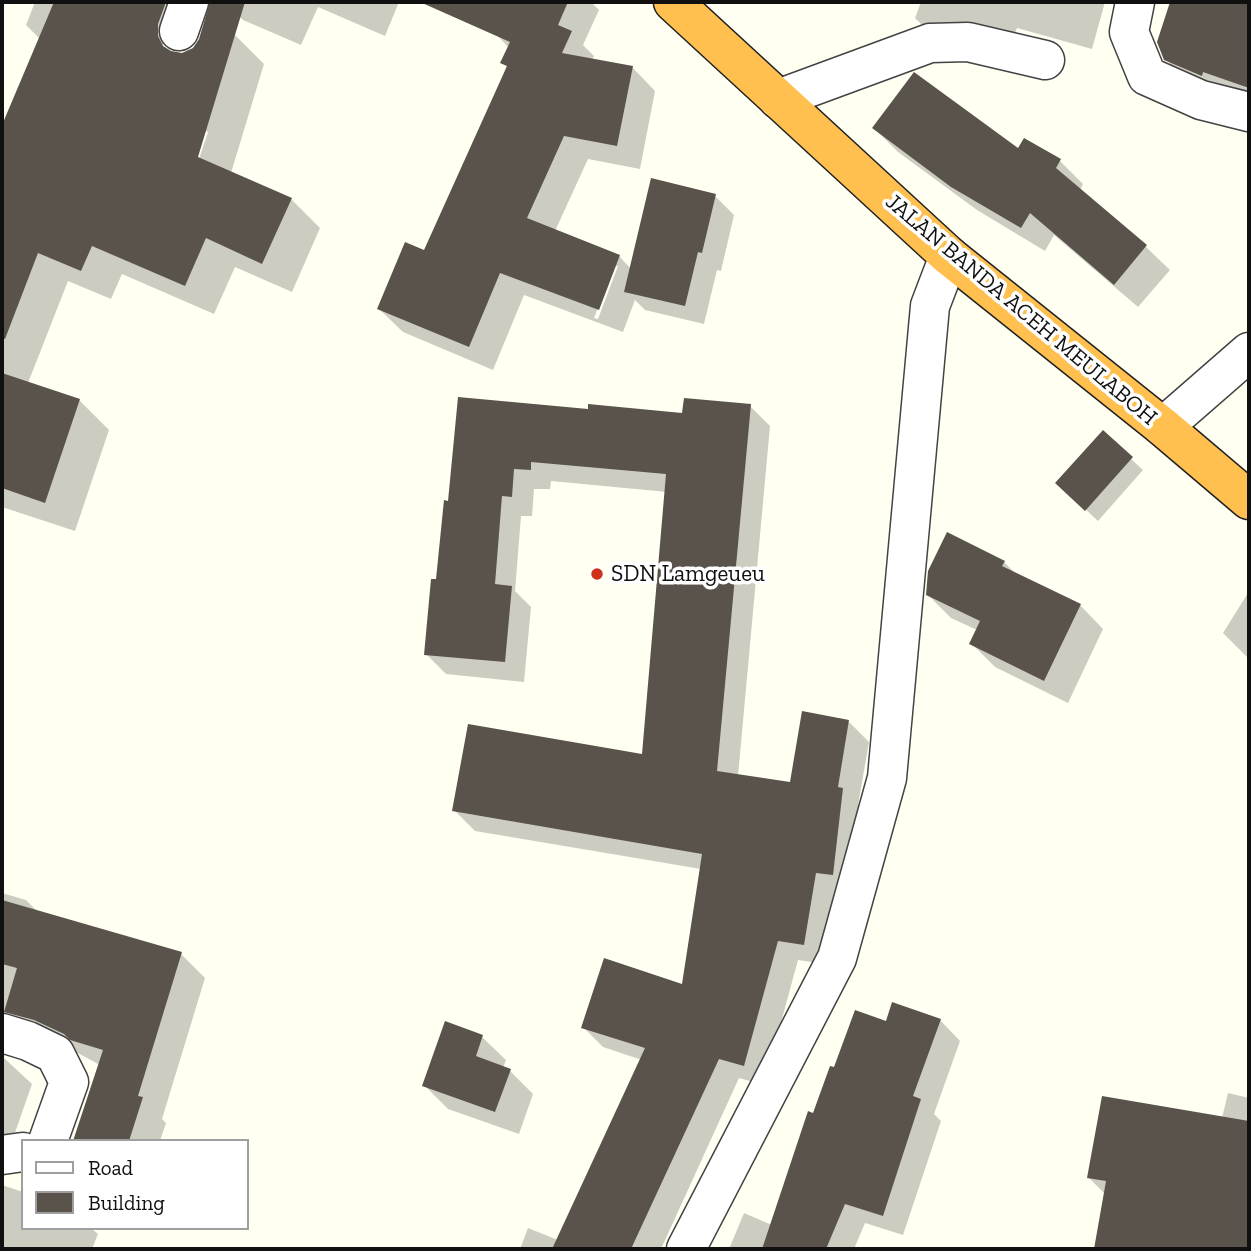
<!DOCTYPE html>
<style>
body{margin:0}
#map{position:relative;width:1251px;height:1251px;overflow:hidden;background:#fffff2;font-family:"Zilla Slab",serif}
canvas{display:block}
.frame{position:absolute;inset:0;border:4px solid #101010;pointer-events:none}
.legend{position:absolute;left:21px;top:1139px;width:228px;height:91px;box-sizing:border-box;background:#fff;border:2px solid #9f9f9f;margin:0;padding:9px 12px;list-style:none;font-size:21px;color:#101010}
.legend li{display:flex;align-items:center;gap:14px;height:35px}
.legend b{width:35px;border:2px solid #9f9f9f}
</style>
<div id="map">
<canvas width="1251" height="1251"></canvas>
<div class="frame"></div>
<ul class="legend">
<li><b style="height:9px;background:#fff"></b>Road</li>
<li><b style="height:19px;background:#5a534b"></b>Building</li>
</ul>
</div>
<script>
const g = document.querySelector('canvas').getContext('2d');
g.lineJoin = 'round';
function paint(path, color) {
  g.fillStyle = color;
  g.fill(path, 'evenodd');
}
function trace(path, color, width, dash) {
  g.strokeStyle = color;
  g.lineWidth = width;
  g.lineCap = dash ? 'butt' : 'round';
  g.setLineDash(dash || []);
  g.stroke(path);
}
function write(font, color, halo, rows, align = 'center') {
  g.font = font + ' "Zilla Slab",serif';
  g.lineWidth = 7;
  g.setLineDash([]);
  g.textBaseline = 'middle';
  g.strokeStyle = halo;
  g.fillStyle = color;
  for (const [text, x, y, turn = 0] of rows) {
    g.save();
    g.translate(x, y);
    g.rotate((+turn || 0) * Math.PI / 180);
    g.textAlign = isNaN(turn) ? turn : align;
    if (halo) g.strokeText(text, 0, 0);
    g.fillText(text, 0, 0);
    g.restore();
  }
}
const shadow = new Path2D(`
 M 35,2 L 179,2 L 102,212 L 235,35 L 264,64 L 231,173 L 291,199 L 320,228 L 292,292 L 235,267 L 214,314 L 122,274 L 111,299 L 68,281 L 28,383 L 79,400 L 109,430 L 75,531 L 2,507 L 2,129 L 40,39 L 26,25 ZM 206,131 L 208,132 L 197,165 L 194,164 Z
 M 225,2 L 399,2 L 385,36 L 318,7 L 301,45 L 243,20 Z
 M 510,2 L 591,2 L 599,10 L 583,45 L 594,56 L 592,60 L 632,67 L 655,91 L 640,169 L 588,159 L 555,231 L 619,256 L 631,269 L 715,196 L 734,215 L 721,271 L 717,270 L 704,324 L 645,310 L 635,300 L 623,332 L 524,295 L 493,370 L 403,332 L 379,309 L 425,252 L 508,68 L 502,62 L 509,48 L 496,34 ZM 614,266 L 618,266 L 598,319 L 594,318 Z
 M 921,2 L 1105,2 L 1092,49 L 1017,28 L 1010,47 L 939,41 L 915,18 Z
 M 1178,2 L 1249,2 L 1249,106 L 1190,83 L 1165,59 Z
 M 874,128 L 1060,161 L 1083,184 L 1080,190 L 1146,247 L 1170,270 L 1138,307 L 1054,235 L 1045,251 L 977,210 L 898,152 Z
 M 750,406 L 770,426 L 738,776 L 791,784 L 849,722 L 869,742 L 858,805 L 863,810 L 824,964 L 798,960 L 764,1085 L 739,1078 L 661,1249 L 520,1249 L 528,1228 L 558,1240 L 642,1060 L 603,1047 L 583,1027 L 684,986 L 701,869 L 475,831 L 454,810 L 643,756 L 667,492 L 551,481 L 550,489 L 534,489 L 532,516 L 521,516 L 515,591 L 531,607 L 524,682 L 446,674 L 426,654 L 450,502 L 589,411 L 684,415 Z
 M 1103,433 L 1143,470 L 1098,521 L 1069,494 Z
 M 1004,562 L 1017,575 L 1080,605 L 1103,629 L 1068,703 L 995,667 L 971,643 L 977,630 L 951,618 L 927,594 Z
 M 1248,593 L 1249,594 L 1249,659 L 1223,633 Z
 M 2,893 L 26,900 L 38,912 L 181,954 L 205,978 L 162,1119 L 166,1123 L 160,1141 L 74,1141 L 100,1065 L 63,1045 L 5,1051 L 4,1058 L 32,1084 L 2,1170 Z
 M 940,1020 L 960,1041 L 934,1114 L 941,1121 L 903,1235 L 865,1223 L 854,1249 L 729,1249 L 744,1213 L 772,1225 L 815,1115 L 835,1070 L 887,1023 Z
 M 482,1037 L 506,1060 L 503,1068 L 510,1071 L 533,1094 L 519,1134 L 448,1109 L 424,1085 Z
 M 1228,1093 L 1249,1098 L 1249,1249 L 1096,1249 L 1105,1194 L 1089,1178 L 1222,1118 Z
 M 2,1185 L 23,1192 L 23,1228 L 91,1228 L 98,1234 L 92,1249 L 2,1249 Z`);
const building = new Path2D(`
 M 54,2 L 166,2 L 158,24 L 158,36 L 163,46 L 171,51 L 182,53 L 193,48 L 199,39 L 210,2 L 245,2 L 198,157 L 292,198 L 262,264 L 206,238 L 185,286 L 92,246 L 81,271 L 38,253 L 5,339 L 2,338 L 2,125 Z
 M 420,2 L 568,2 L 558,25 L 572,31 L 562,53 L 633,66 L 617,146 L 564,136 L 527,218 L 620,255 L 599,310 L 500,273 L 469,347 L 377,309 L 405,242 L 424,250 L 507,66 L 500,63 L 510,42 Z
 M 1170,2 L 1249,2 L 1249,88 L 1203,72 L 1202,76 L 1164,60 L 1157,42 Z
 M 914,72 L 1018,148 L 1024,138 L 1061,159 L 1056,168 L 1147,245 L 1114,285 L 1030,213 L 1021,228 L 951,187 L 872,128 Z
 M 651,178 L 716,194 L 702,253 L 698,252 L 685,306 L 624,292 Z
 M 2,373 L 80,399 L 45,503 L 2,488 Z
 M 458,397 L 588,409 L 588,404 L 682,413 L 684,398 L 751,404 L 717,771 L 790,782 L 802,711 L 849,720 L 838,787 L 843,788 L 833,875 L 816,873 L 804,945 L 778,941 L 744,1066 L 719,1059 L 631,1249 L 552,1249 L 645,1048 L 581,1028 L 604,958 L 682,984 L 702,854 L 452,811 L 468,724 L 642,754 L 666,474 L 531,462 L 531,470 L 514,469 L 512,497 L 502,496 L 495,584 L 512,586 L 505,662 L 424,655 L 431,579 L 436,579 L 444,500 L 448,501 Z
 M 1103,430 L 1133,457 L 1085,511 L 1055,483 Z
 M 947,532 L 1005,561 L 1002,566 L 1081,604 L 1044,681 L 969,644 L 980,621 L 926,595 L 928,571 Z
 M 2,900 L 182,952 L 138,1096 L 143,1097 L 129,1141 L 73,1141 L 103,1050 L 70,1040 L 64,1034 L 34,1020 L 4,1012 L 17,968 L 2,964 Z
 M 892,1002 L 941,1019 L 913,1096 L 921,1099 L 883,1216 L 845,1204 L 826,1249 L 762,1249 L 808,1111 L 813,1113 L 830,1066 L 834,1067 L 855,1010 L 886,1021 Z
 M 445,1021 L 483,1035 L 476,1056 L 511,1069 L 495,1112 L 422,1086 Z
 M 1102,1096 L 1249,1121 L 1249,1249 L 1094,1249 L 1106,1181 L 1087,1178 Z`);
const street = new Path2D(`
 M 1135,2 L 1129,32 L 1147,76 L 1201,100 L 1249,112
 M 179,31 L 189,2
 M 778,99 L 930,43 L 968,42 L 1045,60
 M 1163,427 L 1249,352
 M 2,1033 L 28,1041 L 55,1054 L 69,1082 L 48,1141
 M 2,1155 L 23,1152
 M 686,1249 L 837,958 L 887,778 L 930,306 L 949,256`);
const highway = new Path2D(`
 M 673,2 L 949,256 L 1163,427 L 1249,500`);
const markers = [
 [597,574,7,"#cd321b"]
];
const streetNames = [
 ["JALAN BANDA ACEH MEULABOH",1021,310,40]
];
const poiNames = [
 ["SDN Lamgeueu",611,574]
];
paint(shadow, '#0003');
paint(building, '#5a534b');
trace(street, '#434343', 41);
trace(highway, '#212121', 41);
trace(street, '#fff', 38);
trace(highway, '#ffc050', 38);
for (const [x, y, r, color] of markers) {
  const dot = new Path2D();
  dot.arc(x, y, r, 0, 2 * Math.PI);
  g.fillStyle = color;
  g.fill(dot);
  trace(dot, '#fff', 2.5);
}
write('23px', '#101010', '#fff', streetNames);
write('23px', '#101010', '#fff', poiNames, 'left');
</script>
